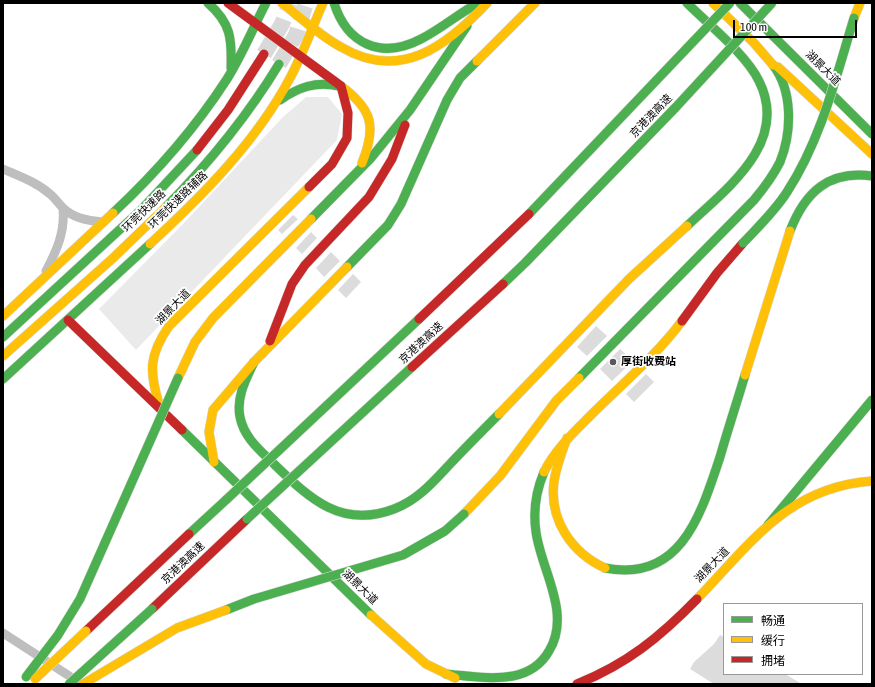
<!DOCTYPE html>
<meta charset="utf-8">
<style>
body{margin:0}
#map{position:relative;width:875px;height:687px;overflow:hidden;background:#fff;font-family:"Asap Condensed","Noto Sans SC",sans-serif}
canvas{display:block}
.frame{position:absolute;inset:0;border:4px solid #000;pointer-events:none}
.legend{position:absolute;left:723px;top:603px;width:140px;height:72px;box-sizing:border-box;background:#fff;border:1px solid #999;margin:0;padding:5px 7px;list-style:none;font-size:12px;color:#000}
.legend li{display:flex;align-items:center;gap:8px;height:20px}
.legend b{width:20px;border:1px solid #999}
.scale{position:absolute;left:733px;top:20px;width:124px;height:18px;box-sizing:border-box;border:2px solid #000;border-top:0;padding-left:5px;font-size:12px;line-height:14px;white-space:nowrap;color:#000;-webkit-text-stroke:3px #fff;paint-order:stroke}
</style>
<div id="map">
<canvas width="875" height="687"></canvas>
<div class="frame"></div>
<ul class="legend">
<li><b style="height:5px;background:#4caf50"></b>畅通</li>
<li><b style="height:5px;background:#ffc107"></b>缓行</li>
<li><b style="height:5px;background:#c62828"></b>拥堵</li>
</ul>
<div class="scale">100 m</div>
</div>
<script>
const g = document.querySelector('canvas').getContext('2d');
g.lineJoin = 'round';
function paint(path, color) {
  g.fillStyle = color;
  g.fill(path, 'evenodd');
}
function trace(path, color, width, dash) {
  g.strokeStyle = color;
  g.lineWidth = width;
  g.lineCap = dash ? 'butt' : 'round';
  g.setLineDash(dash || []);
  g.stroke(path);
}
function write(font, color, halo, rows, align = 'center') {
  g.font = font + ' "Asap Condensed","Noto Sans SC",sans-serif';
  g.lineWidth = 3.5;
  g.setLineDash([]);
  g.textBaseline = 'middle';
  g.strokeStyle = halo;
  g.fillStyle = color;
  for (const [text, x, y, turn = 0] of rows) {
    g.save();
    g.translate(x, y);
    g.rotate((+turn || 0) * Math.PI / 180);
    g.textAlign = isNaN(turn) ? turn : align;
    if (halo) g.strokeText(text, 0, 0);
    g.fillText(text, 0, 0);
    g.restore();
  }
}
const green = new Path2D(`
 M 306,97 L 328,97 L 342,114 L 337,140 L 136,350 L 99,309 L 183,224 L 282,118 Z`);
const building = new Path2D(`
 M 293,215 L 298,219 L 282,234 L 278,230 Z
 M 311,232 L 317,238 L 302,254 L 296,248 Z
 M 331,252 L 340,261 L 324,277 L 316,268 Z
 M 353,274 L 361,282 L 346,298 L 338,290 Z
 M 596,326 L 607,336 L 587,356 L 577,347 Z
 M 620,349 L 633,361 L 612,381 L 600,369 Z
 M 646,374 L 654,382 L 634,402 L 626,394 Z
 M 720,635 L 724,637 L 724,674 L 785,674 L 802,684 L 714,684 L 690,669 L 694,662 L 714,644 Z`);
const highwayTunnel = new Path2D(`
 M 264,54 L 282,24 L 290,3
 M 279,64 L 296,35 L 306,3`);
const street = new Path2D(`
 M 3,169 C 19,176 36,182 50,194 C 55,198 58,203 63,208 C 73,218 88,221 103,222
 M 46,271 C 57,250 65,232 63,209
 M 3,633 L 77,681`);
const fast = new Path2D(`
 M 208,3 C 231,23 232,39 231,68
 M 334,3 C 347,44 381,60 421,39 C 441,29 458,14 478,3
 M 740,3 L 872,134
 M 280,100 C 299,87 316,81 339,86
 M 165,208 C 209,163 247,117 279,64
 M 113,213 C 157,172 194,130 227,79 C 242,55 253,28 266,3
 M 311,219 L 371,158 L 410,110 L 467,26
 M 687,226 C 726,189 790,143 759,81 C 746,54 708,24 687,3
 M 790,231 C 805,192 829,170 872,176
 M 347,267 L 388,225 L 401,204 L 447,100 L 460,78 L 477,61
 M 3,337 L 141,210 L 197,150
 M 254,362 C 246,379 236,397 240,417 C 244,438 261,451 275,465 C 310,499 342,529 394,509 C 418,500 433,482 450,464 C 466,447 483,430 499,414
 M 579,378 L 754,200 C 764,188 773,176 780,162 C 792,132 793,91 773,65
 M 3,379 L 150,244
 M 182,430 L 371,615
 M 768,525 L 872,400
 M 189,534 L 227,499
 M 605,568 C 681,583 701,514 720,457 C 728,429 737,402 745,375
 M 446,674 C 468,676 491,680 513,676 C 528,673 541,665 549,651 C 572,613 541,570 536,532 C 533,512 536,491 544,472`);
const slow = new Path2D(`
 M 282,3 C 301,18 319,35 341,47 C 400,82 447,46 487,3
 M 713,3 L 754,43 L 773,65
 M 854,18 L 860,3
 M 477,61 L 535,3
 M 778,67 L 872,154
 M 341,86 C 372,109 377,126 362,163
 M 150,244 C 203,195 256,142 290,78 C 303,54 312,28 323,3
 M 3,316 L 113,213
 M 3,356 L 112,259 L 165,208
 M 745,375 L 790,231
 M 178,378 L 195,342 L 213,318 L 311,219
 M 159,404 C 149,371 149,355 169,326 L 309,187
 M 499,414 L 629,279 L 687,226
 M 567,438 C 562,452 556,467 554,482 C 549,520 572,553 605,568
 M 214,462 L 209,432 L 213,410 L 254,362 L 347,267
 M 544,472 C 555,450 573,433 590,416 C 621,385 656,356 682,321
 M 464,514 L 500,476 L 556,401 L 579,378
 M 697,599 C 751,543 788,487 872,481
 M 371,615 L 426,664 L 455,678`);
const jam = new Path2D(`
 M 228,3 L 341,86 L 348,113 L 347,138 L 332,164 L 309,187
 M 197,150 L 228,110 L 264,54
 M 68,320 L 182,430
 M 682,321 L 717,273 L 743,243
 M 270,341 L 292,284 L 305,265 L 369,197 L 392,159 L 405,125
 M 152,609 L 247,519
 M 86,631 L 189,534
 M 577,684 C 627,664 660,637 697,599`);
const fastBridge = new Path2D(`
 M 529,214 L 730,3
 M 743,243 C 758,227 775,211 787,192 C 821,140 836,77 854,18
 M 503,284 L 525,263 L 676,107 L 772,3
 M 227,499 L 419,319
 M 247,519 L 412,367
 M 226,610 L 254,599 L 403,555 L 445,531 L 464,514
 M 26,677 L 58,635 L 80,599 L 178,378
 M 69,684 L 152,609`);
const slowBridge = new Path2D(`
 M 35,679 L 86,631
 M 83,684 L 177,628 L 226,610`);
const jamBridge = new Path2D(`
 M 419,319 L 529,214
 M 412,367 L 503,284`);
const markers = [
 [613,362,4,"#595959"]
];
const streetNames = [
 ["湖景大道",823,68,45],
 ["京港澳高速",651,116,-46],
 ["环莞快速路辅路",178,200,-44],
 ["环莞快速路",144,211,-44],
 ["湖景大道",173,307,-46],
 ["京港澳高速",421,343,-43],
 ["京港澳高速",183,563,-44],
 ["湖景大道",712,565,-46],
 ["湖景大道",360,587,44]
];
const poiNames = [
 ["厚街收费站",621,362]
];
paint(green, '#eaeaea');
paint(building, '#dcdcdc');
trace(highwayTunnel, '#d9d9d9', 16, [16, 8]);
trace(fast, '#dbdbdb', 10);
trace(slow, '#dbdbdb', 10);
trace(jam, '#dbdbdb', 10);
trace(street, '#bebebe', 9);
trace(fast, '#4caf50', 9);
trace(slow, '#ffc107', 9);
trace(jam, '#c62828', 9);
trace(fastBridge, '#dbdbdb', 10, []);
trace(slowBridge, '#dbdbdb', 10, []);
trace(jamBridge, '#dbdbdb', 10, []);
trace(fastBridge, '#4caf50', 9);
trace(slowBridge, '#ffc107', 9);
trace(jamBridge, '#c62828', 9);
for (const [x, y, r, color] of markers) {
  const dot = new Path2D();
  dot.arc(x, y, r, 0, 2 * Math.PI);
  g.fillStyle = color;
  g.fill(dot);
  trace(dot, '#fff', 1.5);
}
write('11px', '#000', '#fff', streetNames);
write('bold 11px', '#000', '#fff', poiNames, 'left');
</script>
